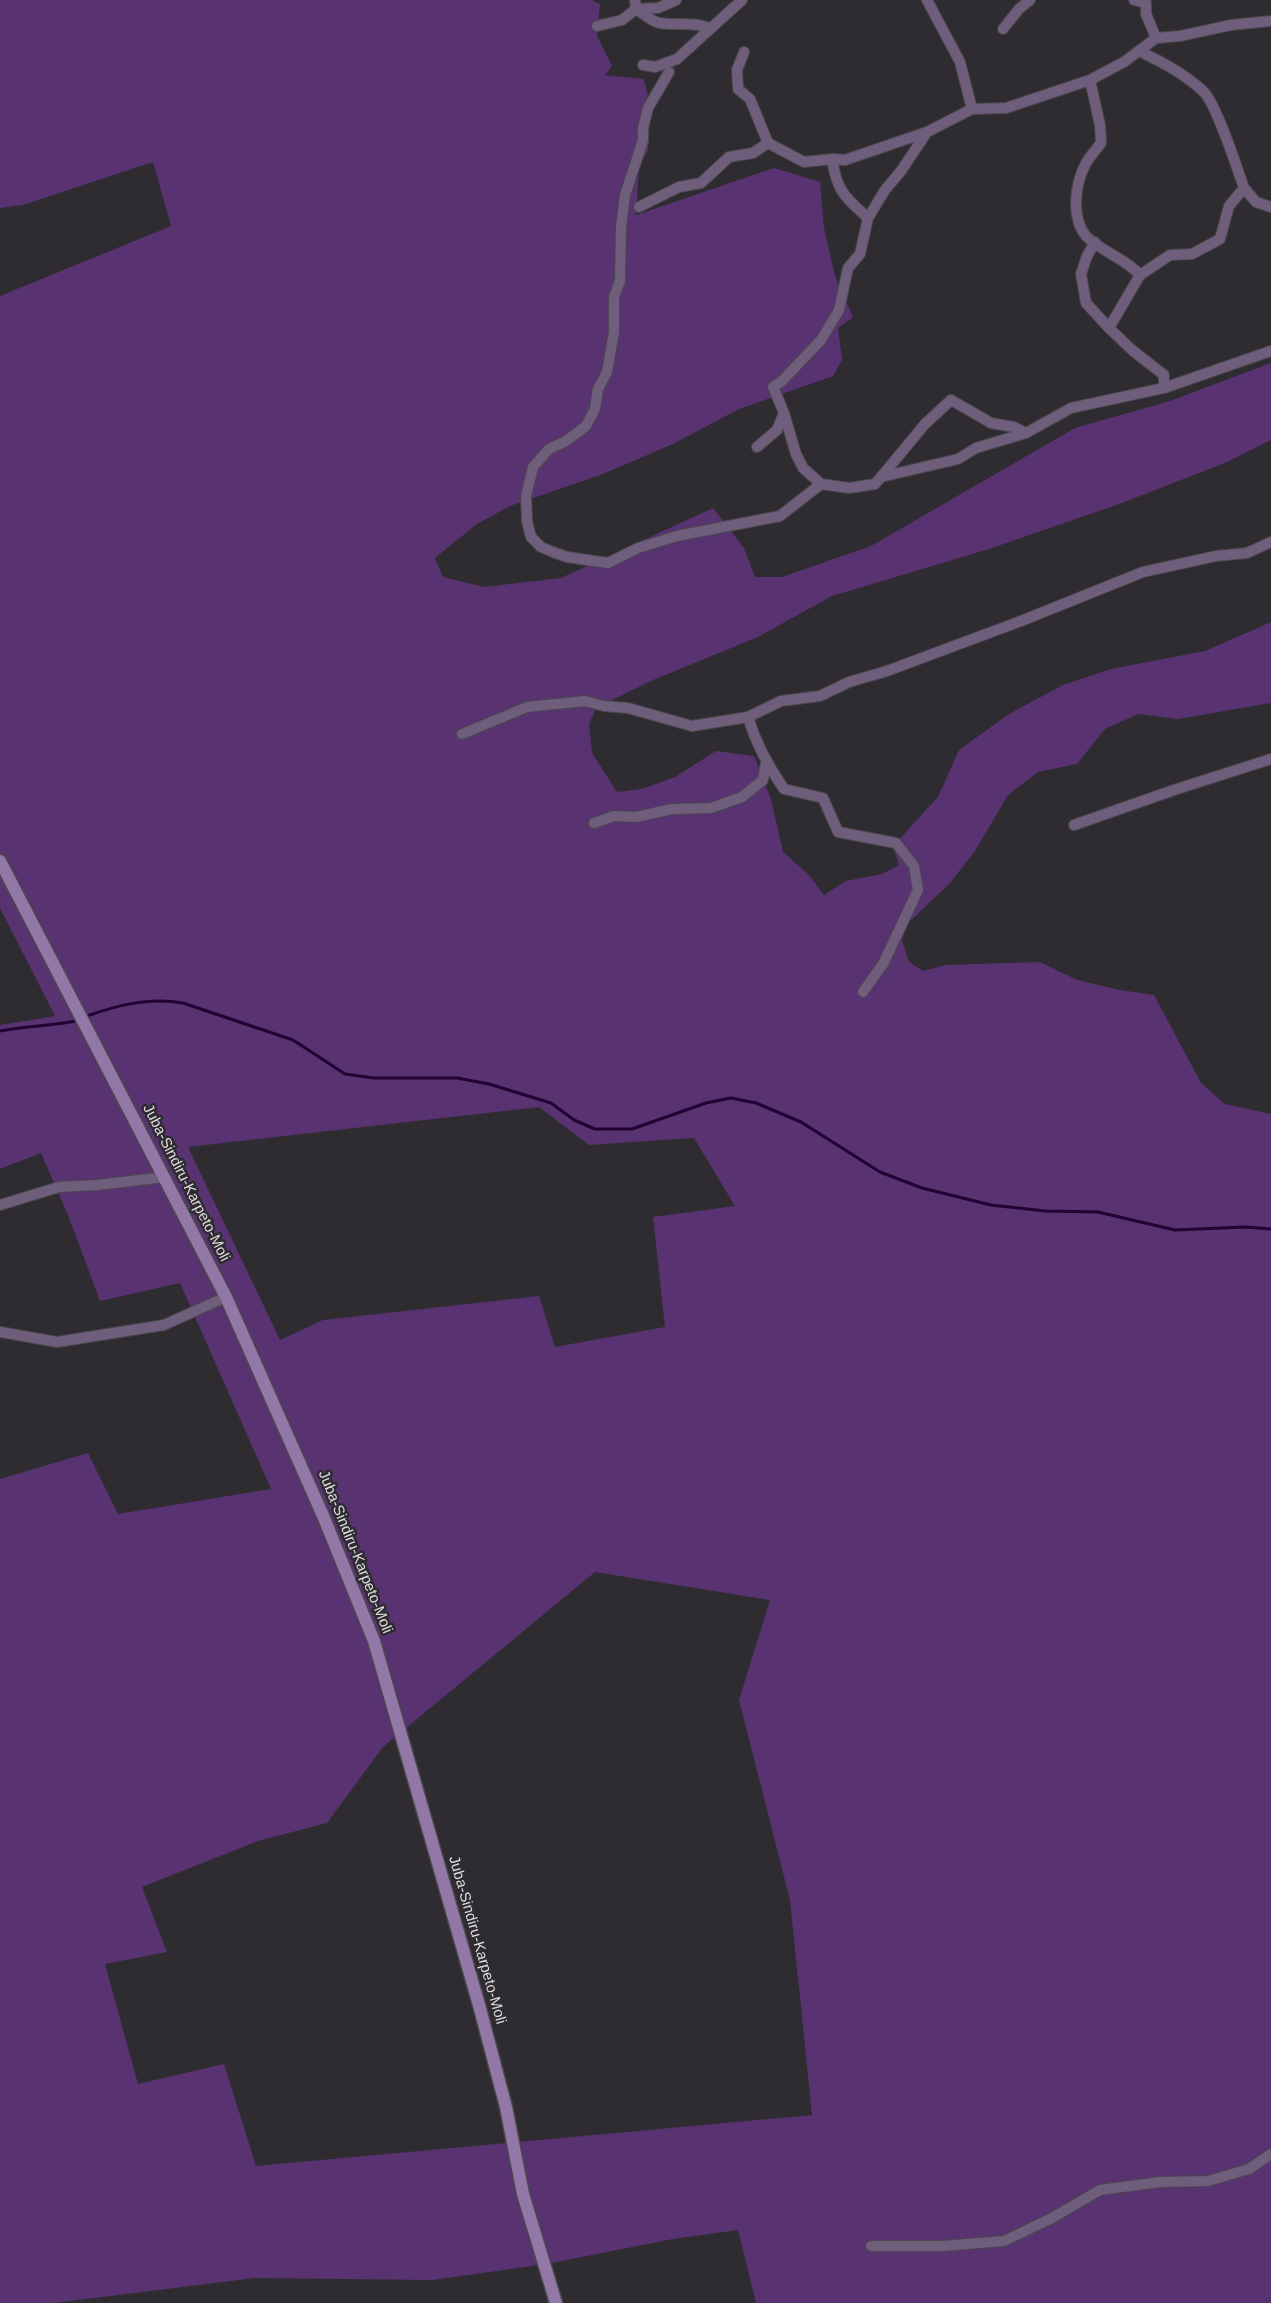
<!DOCTYPE html>
<style>
body{margin:0}
canvas{display:block;background:#2e2c30}
</style>
<canvas width="1271" height="2303"></canvas>
<script>
const g = document.querySelector('canvas').getContext('2d');
g.lineJoin = 'round';
function paint(path, color) {
  g.fillStyle = color;
  g.fill(path, 'evenodd');
}
function trace(path, color, width, dash) {
  g.strokeStyle = color;
  g.lineWidth = width;
  g.lineCap = dash ? 'butt' : 'round';
  g.setLineDash(dash || []);
  g.stroke(path);
}
function write(font, color, halo, rows, align = 'center') {
  g.font = font + ' Arial,sans-serif';
  g.lineWidth = 5;
  g.setLineDash([]);
  g.textBaseline = 'middle';
  g.strokeStyle = halo;
  g.fillStyle = color;
  for (const [text, x, y, turn = 0] of rows) {
    g.save();
    g.translate(x, y);
    g.rotate((+turn || 0) * Math.PI / 180);
    g.textAlign = isNaN(turn) ? turn : align;
    if (halo) g.strokeText(text, 0, 0);
    g.fillText(text, 0, 0);
    g.restore();
  }
}
const green = new Path2D(`
 M 0,0 L 592,0 L 600,4 L 597,36 L 612,66 L 605,75 L 644,79 L 651,110 L 648,150 L 639,168 L 636,215 L 774,168 L 820,182 L 824,228 L 835,276 L 853,317 L 838,328 L 842,360 L 833,376 L 739,409 L 673,444 L 603,474 L 510,506 L 477,524 L 435,558 L 443,577 L 484,587 L 561,578 L 713,508 L 744,548 L 755,577 L 782,577 L 871,546 L 1075,428 L 1170,401 L 1271,363 L 1271,440 L 1227,462 L 1122,503 L 989,549 L 832,596 L 758,637 L 653,680 L 596,708 L 589,724 L 592,753 L 617,792 L 642,789 L 675,777 L 716,751 L 754,756 L 771,799 L 783,852 L 808,874 L 824,895 L 846,881 L 882,874 L 899,865 L 893,846 L 938,797 L 959,750 L 1009,714 L 1063,685 L 1111,669 L 1205,651 L 1271,622 L 1271,703 L 1178,719 L 1138,714 L 1105,729 L 1077,764 L 1038,772 L 1008,795 L 975,851 L 950,883 L 909,922 L 902,940 L 909,962 L 923,971 L 946,965 L 1040,962 L 1077,980 L 1120,990 L 1154,995 L 1201,1083 L 1225,1104 L 1271,1114 L 1271,2303 L 756,2303 L 738,2230 L 673,2239 L 546,2264 L 433,2280 L 255,2278 L 54,2303 L 0,2303 L 0,1479 L 88,1453 L 118,1514 L 271,1489 L 180,1283 L 100,1301 L 68,1215 L 41,1153 L 0,1169 L 0,1025 L 55,1016 L 0,908 L 0,296 L 171,226 L 153,162 L 23,205 L 0,208 ZM 539,1107 L 589,1145 L 694,1138 L 735,1206 L 653,1217 L 665,1327 L 555,1347 L 539,1296 L 323,1320 L 280,1340 L 188,1147 ZM 595,1572 L 770,1600 L 739,1700 L 790,1900 L 812,2115 L 256,2166 L 224,2064 L 138,2084 L 105,1964 L 167,1952 L 142,1887 L 258,1841 L 327,1823 L 383,1747 Z`);
const stream = new Path2D(`
 M 87,1016 C 118,1005 150,997 183,1003 L 293,1040 L 345,1074 L 374,1078 L 457,1078 L 489,1084 L 551,1103 L 574,1120 L 595,1129 L 632,1129 L 706,1103 L 731,1098 L 756,1103 L 801,1122 L 880,1172 L 922,1188 L 991,1205 L 1045,1211 L 1098,1212 L 1175,1230 L 1245,1227 L 1271,1229
 M 0,1031 C 26,1026 50,1026 76,1021`);
const street = new Path2D(`
 M 635,0 L 636,9 C 643,13 652,22 660,23 C 677,26 693,21 710,28
 M 927,0 L 960,62 L 972,109
 M 1134,0 L 1146,3 L 1146,14 L 1156,38
 M 597,26 L 622,20 L 636,9 L 658,8 L 676,0
 M 1003,29 L 1019,9 L 1030,0
 M 1139,51 C 1162,62 1185,74 1204,92 C 1217,106 1237,168 1244,188 L 1229,206 L 1220,239 L 1192,254 L 1170,255 L 1140,275 L 1109,328 L 1132,350 L 1164,375 L 1164,388
 M 744,52 L 737,70 L 738,89 L 750,99 L 768,143
 M 643,65 L 655,67 L 677,59 L 742,0
 M 669,72 L 648,108 L 643,128 L 643,140 L 625,195 L 621,227 L 620,281 L 614,297 L 614,332 L 607,372 L 598,389 L 595,409 L 586,426 L 566,441 L 549,449 L 533,467 L 526,496 L 527,521 L 531,537 L 541,547 L 553,552 L 567,557 L 608,563 L 638,548 L 677,536 L 780,516 L 821,484 L 849,488 L 875,484 L 881,477 L 958,459 L 976,448 L 1026,433 L 1071,408 L 1164,388 L 1271,351
 M 1090,80 L 1100,125 L 1101,143 C 1096,150 1089,157 1085,165 C 1075,185 1071,218 1086,236 C 1100,251 1125,258 1140,275
 M 832,159 C 837,192 845,197 868,218
 M 1244,188 L 1256,202 L 1271,207
 M 639,207 L 679,187 L 701,183 L 729,157 L 753,153 L 768,143 L 804,162 L 832,159 L 845,160 L 927,132 L 972,109 L 1006,108 L 1090,80 L 1124,62 L 1156,38 L 1180,36 L 1231,25 L 1271,21
 M 1095,242 L 1087,256 L 1081,274 L 1086,303 L 1109,328
 M 784,413 L 796,454 L 803,468 L 821,484
 M 757,447 L 777,430 L 784,413 L 773,387 L 781,382 L 821,340 L 839,310 L 848,268 L 860,254 L 868,218 L 885,190 L 901,171 L 927,132
 M 881,477 L 925,424 L 951,400 L 991,423 L 1014,427 L 1026,433
 M 462,734 L 527,707 L 585,701 L 604,706 L 628,708 L 692,726 L 748,717
 M 594,823 L 614,816 L 636,817 L 672,809 L 711,808 L 742,797 L 763,780 L 766,762
 M 1074,825 L 1174,790 L 1271,759
 M 863,992 L 883,964 L 918,890 L 914,866 L 896,843 L 838,832 L 823,798 L 784,789 C 768,766 756,744 748,717 L 781,701 L 820,696 L 849,682 L 887,671 L 1021,621 L 1143,572 L 1216,556 L 1247,553 L 1271,542
 M 0,1205 L 59,1187 L 97,1185 L 165,1177
 M 0,1332 L 57,1342 L 164,1325 L 226,1297
 M 871,2246 L 943,2246 L 1004,2241 L 1052,2218 L 1100,2190 L 1160,2182 L 1208,2181 L 1249,2169 L 1271,2154`);
const secondary = new Path2D(`
 M 0,861 L 226,1297 L 324,1518 L 374,1641 L 479,2005 L 506,2107 L 523,2194 L 556,2303`);
const streetNames = [
 ["Juba-Sindiru-Karpeto-Moli",186,1183,63],
 ["Juba-Sindiru-Karpeto-Moli",355,1552,68],
 ["Juba-Sindiru-Karpeto-Moli",477,1940,74]
];
paint(green, '#583271');
trace(stream, '#220233', 3);
trace(street, '#4a484c', 12);
trace(secondary, '#4a484c', 15);
trace(street, '#6e5d7b', 10);
trace(secondary, '#9377a7', 12);
write('15px', '#dedcdf', '#2e2c30', streetNames);
</script>
